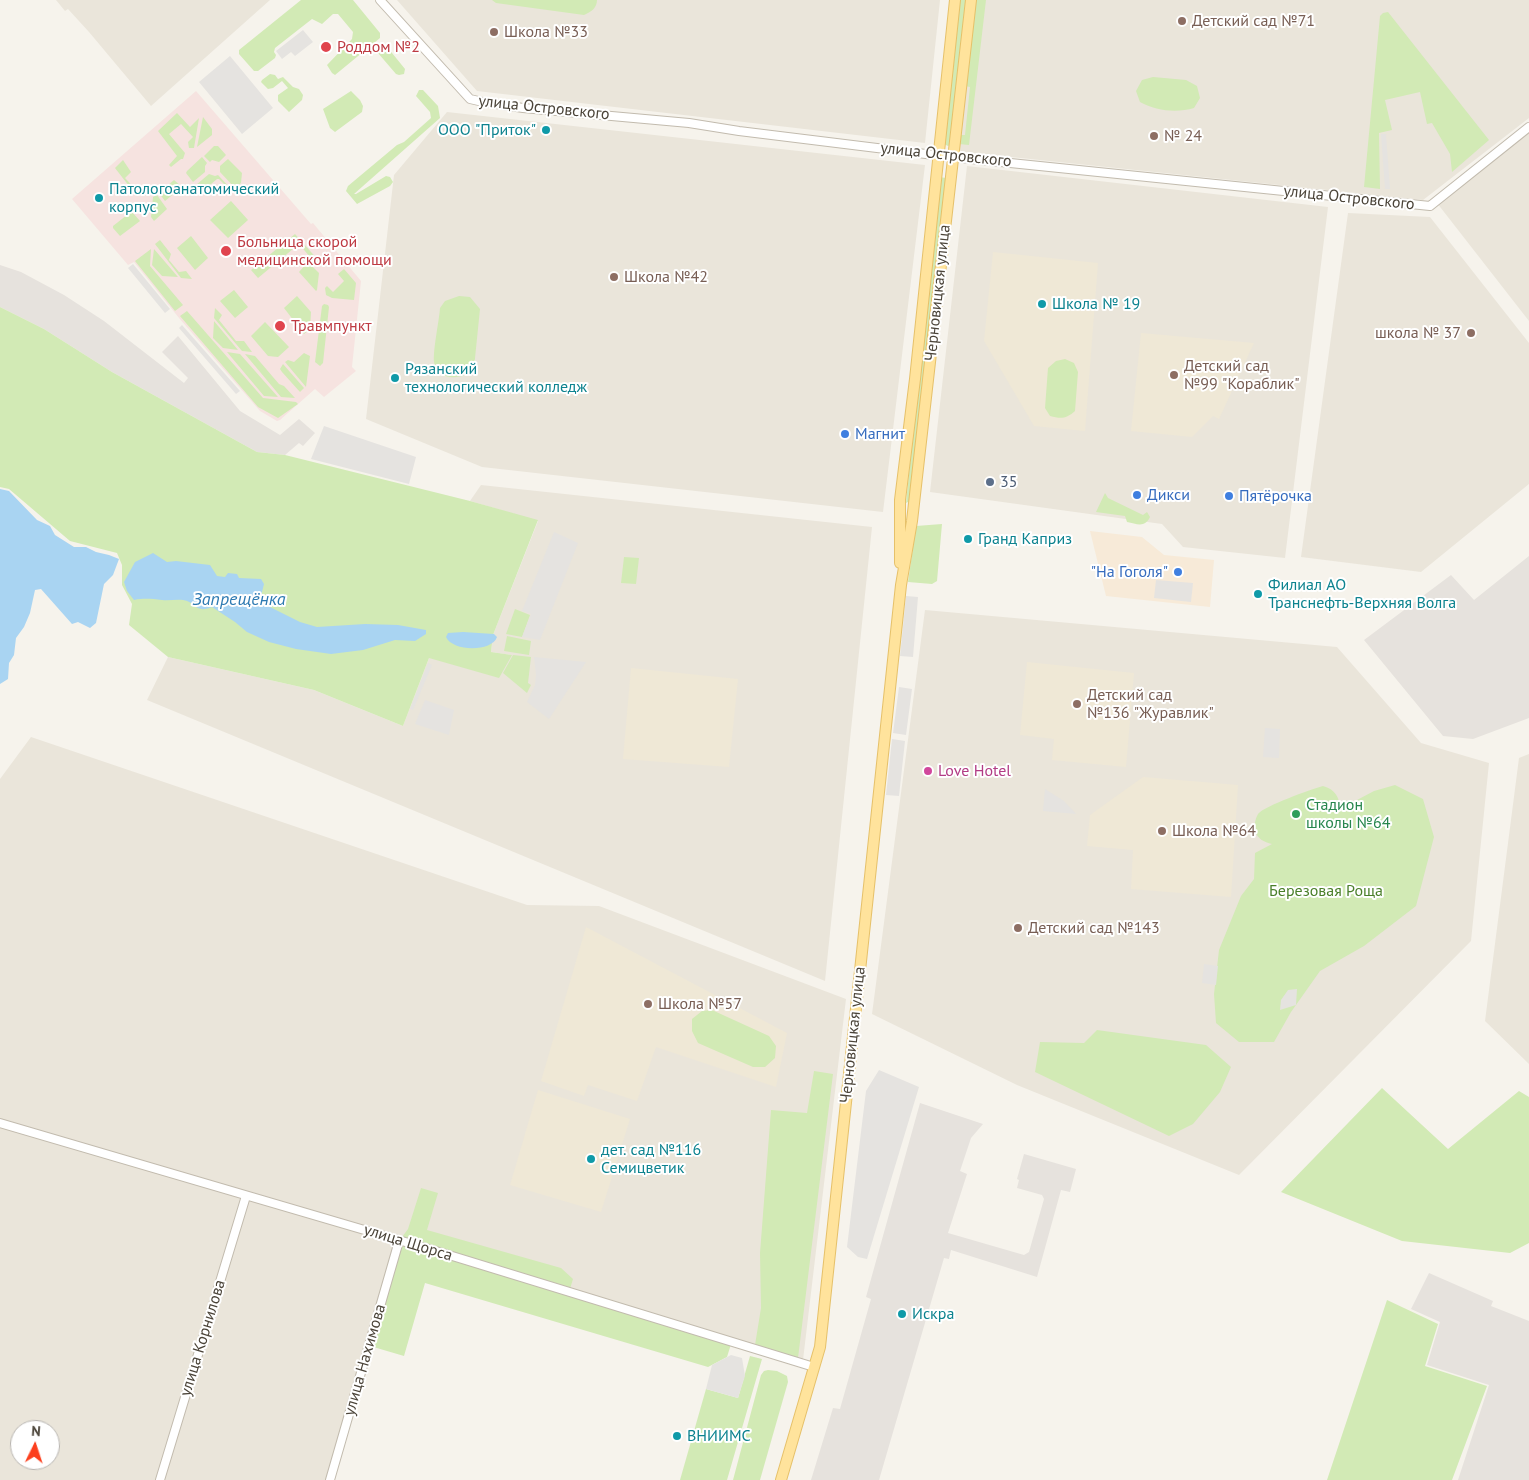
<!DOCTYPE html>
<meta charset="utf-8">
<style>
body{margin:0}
#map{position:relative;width:1529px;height:1480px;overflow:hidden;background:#f6f3ec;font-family:"PT Sans",sans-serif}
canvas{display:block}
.north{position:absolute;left:10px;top:1420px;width:50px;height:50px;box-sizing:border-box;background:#fff;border:1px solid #b7b4b0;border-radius:50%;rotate:4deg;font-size:14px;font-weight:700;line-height:20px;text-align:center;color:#4b4439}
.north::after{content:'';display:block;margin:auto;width:18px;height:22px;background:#fc3f1d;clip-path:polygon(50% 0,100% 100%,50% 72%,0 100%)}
</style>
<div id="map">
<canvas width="1529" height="1480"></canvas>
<div class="north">N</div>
</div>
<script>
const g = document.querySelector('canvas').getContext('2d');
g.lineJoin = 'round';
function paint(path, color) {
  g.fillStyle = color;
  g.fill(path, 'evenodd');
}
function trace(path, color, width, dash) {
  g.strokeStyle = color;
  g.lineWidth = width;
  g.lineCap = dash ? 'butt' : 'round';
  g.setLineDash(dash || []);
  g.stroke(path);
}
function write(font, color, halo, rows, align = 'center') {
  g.font = font + ' "PT Sans",sans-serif';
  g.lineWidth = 4;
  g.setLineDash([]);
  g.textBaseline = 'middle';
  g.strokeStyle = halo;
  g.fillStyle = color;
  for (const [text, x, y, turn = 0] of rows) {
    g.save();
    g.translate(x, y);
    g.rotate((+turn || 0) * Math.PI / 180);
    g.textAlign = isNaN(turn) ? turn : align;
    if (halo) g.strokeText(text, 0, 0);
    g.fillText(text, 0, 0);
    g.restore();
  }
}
const residential = new Path2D(`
 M 56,0 L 270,0 L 151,106 L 89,32 L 68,9 L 65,11 Z
 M 397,0 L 940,0 L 925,143 L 477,91 Z
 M 973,0 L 1529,0 L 1529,118 L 1423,200 L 963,152 L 959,150 L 958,147 Z
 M 447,112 L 925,165 L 883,512 L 482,467 L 366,419 L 394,175 Z
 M 1529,131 L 1529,321 L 1437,203 Z
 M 967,166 L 1328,207 L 1285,558 L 1183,547 L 1162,524 L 930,492 Z
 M 1348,213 L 1430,217 L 1529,343 L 1529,484 L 1421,572 L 1301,557 Z
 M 481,485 L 872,527 L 825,981 L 147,700 L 168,657 L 314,690 L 403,726 L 429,658 L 511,655 L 491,652 L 493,635 L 538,521 L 470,501 Z
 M 925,610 L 1337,647 L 1421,743 L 1489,763 L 1471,941 L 1239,1175 L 1017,1085 L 872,1014 Z
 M 31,737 L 527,905 L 599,906 L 846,999 L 803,1360 L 400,1240 L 328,1480 L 0,1480 L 0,779 ZM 20,1430 L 50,1430 L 50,1460 L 20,1460 Z
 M 1529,754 L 1529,1064 L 1485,1021 L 1519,758 Z`);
const commercial = new Path2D(`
 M 1090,531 L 1142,537 L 1164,555 L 1214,560 L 1210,607 L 1106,596 Z`);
const industrial = new Path2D(`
 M 0,265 L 21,272 L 64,295 L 104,321 L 184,383 L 188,378 L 162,352 L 178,336 L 240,411 L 280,435 L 299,419 L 315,433 L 303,446 L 299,443 L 285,455 L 257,452 L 112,372 L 44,329 L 0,307 Z
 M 1529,556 L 1529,718 L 1473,739 L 1443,736 L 1364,640 L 1451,575 L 1474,600 Z
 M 920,1103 L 983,1124 L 971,1138 L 960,1171 L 967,1174 L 948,1233 L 1024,1255 L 1029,1252 L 1044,1199 L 1042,1195 L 1017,1188 L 1019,1180 L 1017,1179 L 1024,1154 L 1076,1169 L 1070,1192 L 1061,1190 L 1037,1277 L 951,1250 L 949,1259 L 944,1258 L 879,1480 L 811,1480 L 833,1408 L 840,1409 L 871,1299 L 866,1297 Z
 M 1429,1273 L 1493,1301 L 1491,1306 L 1529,1321 L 1529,1480 L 1458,1480 L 1489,1385 L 1427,1365 L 1440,1322 L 1411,1309 Z`);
const education = new Path2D(`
 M 993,252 L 1098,263 L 1085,431 L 1034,426 L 984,341 Z
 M 1141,333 L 1254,343 L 1219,419 L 1213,416 L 1192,437 L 1131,431 Z
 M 1027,662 L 1134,673 L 1126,767 L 1052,760 L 1054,739 L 1020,735 Z
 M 631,668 L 738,679 L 729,767 L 623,759 Z
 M 1143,777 L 1238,785 L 1231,897 L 1131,889 L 1133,850 L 1087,846 L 1090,815 Z
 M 586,927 L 787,1033 L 776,1087 L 656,1047 L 637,1101 L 588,1085 L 584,1096 L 541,1081 Z
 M 538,1090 L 630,1119 L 601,1212 L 510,1185 Z`);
const medical = new Path2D(`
 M 196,91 L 311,224 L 313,223 L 361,281 L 352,367 L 356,371 L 324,397 L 315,389 L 280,420 L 277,421 L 260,411 L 179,318 L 134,262 L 128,265 L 72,199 Z`);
const green = new Path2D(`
 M 301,0 L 353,0 L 380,33 L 380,38 L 335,75 L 332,73 L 327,65 L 352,39 L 353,32 L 338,14 L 333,14 L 322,24 L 312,19 L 275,48 L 274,52 L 276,55 L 275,58 L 258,71 L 254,71 L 239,54 L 239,50 Z
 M 492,0 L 597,0 C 597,8 591,12 584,15 L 496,3 Z
 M 959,0 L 967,0 L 950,145 L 948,146 L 944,144 Z
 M 975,0 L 986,0 L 969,145 L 959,144 L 960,135 L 965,135 L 970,87 L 965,86 Z
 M 1388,12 L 1489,140 L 1452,172 L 1450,154 L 1432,123 L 1427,124 L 1420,92 L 1385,100 L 1392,130 L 1379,133 L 1380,189 L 1364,187 L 1380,16 L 1383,13 Z
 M 381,48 L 388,48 L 405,69 L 404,74 L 399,75 L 396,74 L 378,53 Z
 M 270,74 L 275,75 L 278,79 L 283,77 L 293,87 L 299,89 L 303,95 L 302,100 L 289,112 L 278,101 L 278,95 L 288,88 L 282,81 L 273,88 L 268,89 L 261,82 L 262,80 Z
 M 1153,77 L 1186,80 L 1197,86 L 1200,98 L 1194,108 C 1177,113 1156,111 1140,102 L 1136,91 L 1142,80 Z
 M 419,90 L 423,90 L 438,106 L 440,118 L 354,194 L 356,194 L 386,176 L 390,177 L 393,182 L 390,186 L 357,204 L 346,191 L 348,186 L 397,145 L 404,142 L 431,118 L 430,112 L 416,96 Z
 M 351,91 L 360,100 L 363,106 L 362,112 L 335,132 L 330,128 L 323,109 Z
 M 177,113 L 190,127 L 199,118 L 194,148 L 189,148 L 188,142 L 193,137 L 181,124 L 169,134 L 185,153 L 183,159 L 181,159 L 171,167 L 169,165 L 177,156 L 158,131 Z
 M 203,117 L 212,129 L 212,135 L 197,147 Z
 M 214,146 L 218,146 L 226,155 L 219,162 L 212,160 L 210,162 L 204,156 Z
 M 202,157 L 207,163 L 205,166 L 205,172 L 193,182 L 186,173 L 187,171 Z
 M 228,159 L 242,173 L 241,183 L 235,188 L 220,172 L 220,166 Z
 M 123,160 L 131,172 L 125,178 L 139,193 L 136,195 L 115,168 Z
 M 209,174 L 215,176 L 218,175 L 232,190 L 230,190 L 219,179 L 217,179 L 204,190 L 199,189 L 196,185 Z
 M 939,177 L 946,178 L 910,501 L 906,503 Z
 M 174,180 L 182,187 L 165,201 L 159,193 Z
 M 157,195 L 167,209 L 154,221 L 151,217 L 153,197 Z
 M 231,201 L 248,220 L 228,238 L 210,220 Z
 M 124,203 L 140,221 L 120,236 L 113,228 L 113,226 L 127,215 L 120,207 Z
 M 295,234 L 319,261 L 320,263 L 316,264 L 299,244 L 258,278 L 251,270 Z
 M 191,236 L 208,258 L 195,270 L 177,248 Z
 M 160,240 L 171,254 L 169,260 L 179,272 L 186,271 L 192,279 L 181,278 L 155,244 Z
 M 151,249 L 150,266 L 183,305 L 175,311 L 135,261 Z
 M 154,249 L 178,277 L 162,276 L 152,265 Z
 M 307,263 L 310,264 L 319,273 L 317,290 L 316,291 L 299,272 Z
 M 344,269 L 356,283 L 354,300 L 332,298 L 326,295 L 325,288 L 327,286 L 333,292 L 344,281 L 338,274 Z
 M 234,290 L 248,307 L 235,318 L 220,301 Z
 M 297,296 L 311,312 L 310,329 L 304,334 L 284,308 Z
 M 459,296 L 470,297 L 480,309 L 474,368 C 467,375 460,378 450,377 C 442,376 435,370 434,362 C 433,349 439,322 440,308 L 445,301 Z
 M 324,304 L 328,305 L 329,307 L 323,363 L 320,366 L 315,362 L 322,306 Z
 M 0,307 L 44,329 L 112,372 L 257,452 L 285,455 L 470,501 L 538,520 L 493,635 L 491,652 L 512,655 L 499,678 L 429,658 L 403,726 L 314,690 L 168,657 L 129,625 L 132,604 L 122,585 L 122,565 L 117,553 L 70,541 L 9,489 L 0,487 Z
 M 215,308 L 222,315 L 219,320 L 236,341 L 244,341 L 252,352 L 242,351 L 214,318 Z
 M 187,311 L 263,398 L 296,402 L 298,404 L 278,418 L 258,407 L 180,316 Z
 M 214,321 L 238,350 L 223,348 L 213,338 Z
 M 265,322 L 289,347 L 278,357 L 268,356 L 251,336 Z
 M 227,352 L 240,354 L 278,397 L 264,396 Z
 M 304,353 L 310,356 L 306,387 L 285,362 L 288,360 L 294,362 Z
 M 245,354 L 255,356 L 279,384 L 284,386 L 295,398 L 281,397 Z
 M 1065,359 L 1074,363 L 1078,372 L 1075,411 C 1066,419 1061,419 1050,416 L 1045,408 L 1048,368 L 1056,361 Z
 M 283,364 L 304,388 L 300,392 L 282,372 L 280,369 Z
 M 1105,493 L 1108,498 L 1143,515 L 1147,512 L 1150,517 C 1145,528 1137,524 1127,522 L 1125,516 L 1096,512 Z
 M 942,524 L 937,581 L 932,584 L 908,582 L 916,526 Z
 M 624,557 L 639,558 L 636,584 L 621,583 Z
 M 515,609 L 530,615 L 522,637 L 506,634 Z
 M 507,636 L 531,641 L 529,655 L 504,651 Z
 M 513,655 L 531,657 L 528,683 L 531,685 L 527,693 L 503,673 Z
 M 1395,785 L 1423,799 L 1434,837 L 1416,906 L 1364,946 L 1320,971 L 1291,1012 L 1274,1042 L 1239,1042 L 1216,1023 L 1214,994 L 1219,950 L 1241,896 L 1254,879 L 1255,853 L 1272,844 C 1264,842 1257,839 1255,830 C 1254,825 1255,819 1258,814 C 1264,806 1312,789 1323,786 C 1335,789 1340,798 1340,809 L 1374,791 Z
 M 712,1010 L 769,1036 L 776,1046 L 775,1058 L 765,1067 L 753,1067 L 698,1043 L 692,1031 L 692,1019 L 702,1011 Z
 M 1097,1030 L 1206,1045 L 1231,1067 L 1220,1092 L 1193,1124 L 1169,1136 L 1035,1072 L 1040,1042 L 1084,1043 Z
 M 814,1071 L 833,1074 L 798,1358 L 755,1345 L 761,1308 L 760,1253 L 771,1110 L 807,1113 Z
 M 1382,1088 L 1448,1149 L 1519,1091 L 1529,1097 L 1529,1243 L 1510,1253 L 1402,1241 L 1281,1192 Z
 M 421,1188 L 438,1193 L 427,1230 L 561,1268 L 573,1279 L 569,1292 L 732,1341 L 727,1357 L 708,1367 L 425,1283 L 404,1356 L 370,1346 L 399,1241 L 408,1229 Z
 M 1387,1300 L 1438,1324 L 1425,1366 L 1487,1386 L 1452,1480 L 1327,1480 Z
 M 750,1356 L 762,1359 L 727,1480 L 680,1480 L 706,1389 L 738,1398 Z
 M 768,1370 L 777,1371 L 787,1376 L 788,1382 L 760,1480 L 733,1480 L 761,1375 L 764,1371 Z`);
const parking = new Path2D(`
 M 303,30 L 313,42 L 295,56 L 291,52 L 282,59 L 276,51 Z
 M 230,56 L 273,108 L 242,134 L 199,82 Z
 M 1381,134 L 1386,134 L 1390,189 L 1385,189 Z
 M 133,264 L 170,309 L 165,313 L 128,268 Z
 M 182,325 L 240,391 L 236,394 L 179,328 Z
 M 324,426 L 416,457 L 409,484 L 311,459 Z
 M 554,532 L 578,543 L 540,640 L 522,637 L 531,614 L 522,611 Z
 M 1156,580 L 1193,583 L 1191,602 L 1154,598 Z
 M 906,596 L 918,597 L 913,657 L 900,656 Z
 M 534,657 L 586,662 L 549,719 L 527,702 L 535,685 L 536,675 Z
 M 428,663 L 432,665 L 413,710 L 410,709 Z
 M 899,687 L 912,689 L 906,735 L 893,733 Z
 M 425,700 L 454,710 L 449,735 L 415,724 Z
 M 1265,728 L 1280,729 L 1279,758 L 1263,757 Z
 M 892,739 L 905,741 L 899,796 L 886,795 Z
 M 1045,789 L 1064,801 L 1076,814 L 1043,811 Z
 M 1204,964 L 1218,966 L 1216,985 L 1202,983 Z
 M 1297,989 L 1296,1005 L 1280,1010 L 1281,1000 L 1288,990 Z
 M 879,1070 L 919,1087 L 867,1259 L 858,1257 L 847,1247 L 866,1091 Z
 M 731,1355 L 742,1358 L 745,1376 L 738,1398 L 706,1389 L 712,1365 Z`);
const water = new Path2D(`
 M 0,489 L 9,491 L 37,520 L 50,526 L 55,535 L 74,547 L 86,547 L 96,552 L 109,555 L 119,559 L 113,575 L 104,584 L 96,623 L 90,628 L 78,622 L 72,624 L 41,589 L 35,590 L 30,613 L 24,627 L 16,638 L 14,655 L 9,663 L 8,679 L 0,684 Z
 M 153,553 L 167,562 L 176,561 L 210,565 L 217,576 L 225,577 L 228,573 L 237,574 L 239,578 L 261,579 L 264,584 L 261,596 L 270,607 L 300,622 L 317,627 L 365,624 L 398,625 L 426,630 L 426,634 L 415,641 L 395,640 L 363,650 L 331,654 L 296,649 L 269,642 L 247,632 L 235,622 L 212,607 C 195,614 196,602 183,600 C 176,599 169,601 162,600 C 152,599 145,598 134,600 L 127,591 L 124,582 L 135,562 Z
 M 463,632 L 494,634 L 497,637 C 492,652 453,652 446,637 L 448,633 Z`);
const minor = new Path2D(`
 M 380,0 L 470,99 L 483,102 L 523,108 L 689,123 L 739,131 L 942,156 L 1430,206 L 1529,127
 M 0,1123 L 436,1251 L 814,1367
 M 160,1480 L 246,1196
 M 330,1480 L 399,1241`);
const major = new Path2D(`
 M 900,563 L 900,500 L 915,379 L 955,0
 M 781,1480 L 820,1347 L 901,585 L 912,521 L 971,0`);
const markers = [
 [1182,21,5,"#8d6e63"],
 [494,32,5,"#8d6e63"],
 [326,47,6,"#e0444e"],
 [546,130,5,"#0f9aa8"],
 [1154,136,5,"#8d6e63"],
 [99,198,5,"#0f9aa8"],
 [226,251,6,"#e0444e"],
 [614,277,5,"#8d6e63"],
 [1042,304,5,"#0f9aa8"],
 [280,326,6,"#e0444e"],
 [1471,333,5,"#8d6e63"],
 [1174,375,5,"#8d6e63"],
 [395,378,5,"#0f9aa8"],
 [845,434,5,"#3f7fe0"],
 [990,482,5,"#5c6f8a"],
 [1137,495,5,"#3f7fe0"],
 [1229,496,5,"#3f7fe0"],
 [968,539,5,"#0f9aa8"],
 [1178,572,5,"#3f7fe0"],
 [1258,594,5,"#0f9aa8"],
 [1077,704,5,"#8d6e63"],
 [928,771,5,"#d1479c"],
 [1296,814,5,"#2e9e5b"],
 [1162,831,5,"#8d6e63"],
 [1018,928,5,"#8d6e63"],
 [648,1004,5,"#8d6e63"],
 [591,1159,5,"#0f9aa8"],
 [902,1314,5,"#0f9aa8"],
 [677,1436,5,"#0f9aa8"]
];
const educationNames = [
 ["Детский сад №71",1192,21],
 ["Школа №33",504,32],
 ["№ 24",1164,136],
 ["Школа №42",624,277],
 ["школа № 37",1461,333,"right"],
 ["Детский сад",1184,366],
 ["№99 \"Кораблик\"",1184,384],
 ["Детский сад",1087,695],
 ["№136 \"Журавлик\"",1087,713],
 ["Школа №64",1172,831],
 ["Детский сад №143",1028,928],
 ["Школа №57",658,1004]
];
const healthNames = [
 ["Роддом №2",337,47],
 ["Больница скорой",237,242],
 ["медицинской помощи",237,260],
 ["Травмпункт",291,326]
];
const streetNames = [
 ["улица Островского",544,108,6],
 ["улица Островского",946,155,6],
 ["улица Островского",1349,198,6],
 ["Черновицкая улица",938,293,-84],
 ["Черновицкая улица",853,1035,-84],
 ["улица Щорса",408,1243,17],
 ["улица Корнилова",203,1338,-73],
 ["улица Нахимова",365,1360,-74]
];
const cultureNames = [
 ["ООО \"Приток\"",536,130,"right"],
 ["Патологоанатомический",109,189],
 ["корпус",109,207],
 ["Школа № 19",1052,304],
 ["Рязанский",405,369],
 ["технологический колледж",405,387],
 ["Гранд Каприз",978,539],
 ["Филиал АО",1268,585],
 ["Транснефть-Верхняя Волга",1268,603],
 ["дет. сад №116",601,1150],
 ["Семицветик",601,1168],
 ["Искра",912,1314],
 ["ВНИИМС",687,1436]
];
const shopNames = [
 ["Магнит",855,434],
 ["Дикси",1147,495],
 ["Пятёрочка",1239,496],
 ["\"На Гоголя\"",1168,572,"right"]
];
const serviceNames = [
 ["35",1000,482]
];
const hotelNames = [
 ["Love Hotel",938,771]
];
const leisureNames = [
 ["Стадион",1306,805],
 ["школы №64",1306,823]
];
const parkNames = [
 ["Березовая Роща",1326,891]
];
const waterNames = [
 ["Запрещёнка",239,600]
];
paint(residential, '#eae5da');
paint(commercial, '#f7ead8');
paint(industrial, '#e6e2dd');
paint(education, '#efe8d6');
paint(medical, '#f6e3e0');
paint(green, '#d2eab5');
paint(parking, '#e5e3e0');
paint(water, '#a9d4f2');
trace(minor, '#c2bbae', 10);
trace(major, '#e6c16a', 12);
trace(minor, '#fff', 8);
trace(major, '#ffe39c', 10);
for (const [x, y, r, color] of markers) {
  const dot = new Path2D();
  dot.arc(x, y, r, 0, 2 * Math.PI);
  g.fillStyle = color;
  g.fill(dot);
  trace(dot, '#fff', 2);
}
write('16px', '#785e54', '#fff', educationNames, 'left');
write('16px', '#be3a42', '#fff', healthNames, 'left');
write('16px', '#4b4439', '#fff', streetNames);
write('16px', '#0d838f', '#fff', cultureNames, 'left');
write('16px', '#366cbe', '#fff', shopNames, 'left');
write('16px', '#4e5e75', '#fff', serviceNames, 'left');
write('16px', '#b23c85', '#fff', hotelNames, 'left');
write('16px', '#27864d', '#fff', leisureNames, 'left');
write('16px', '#4a7f2a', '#fff', parkNames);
write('italic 18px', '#2e7ab2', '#fff', waterNames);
</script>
